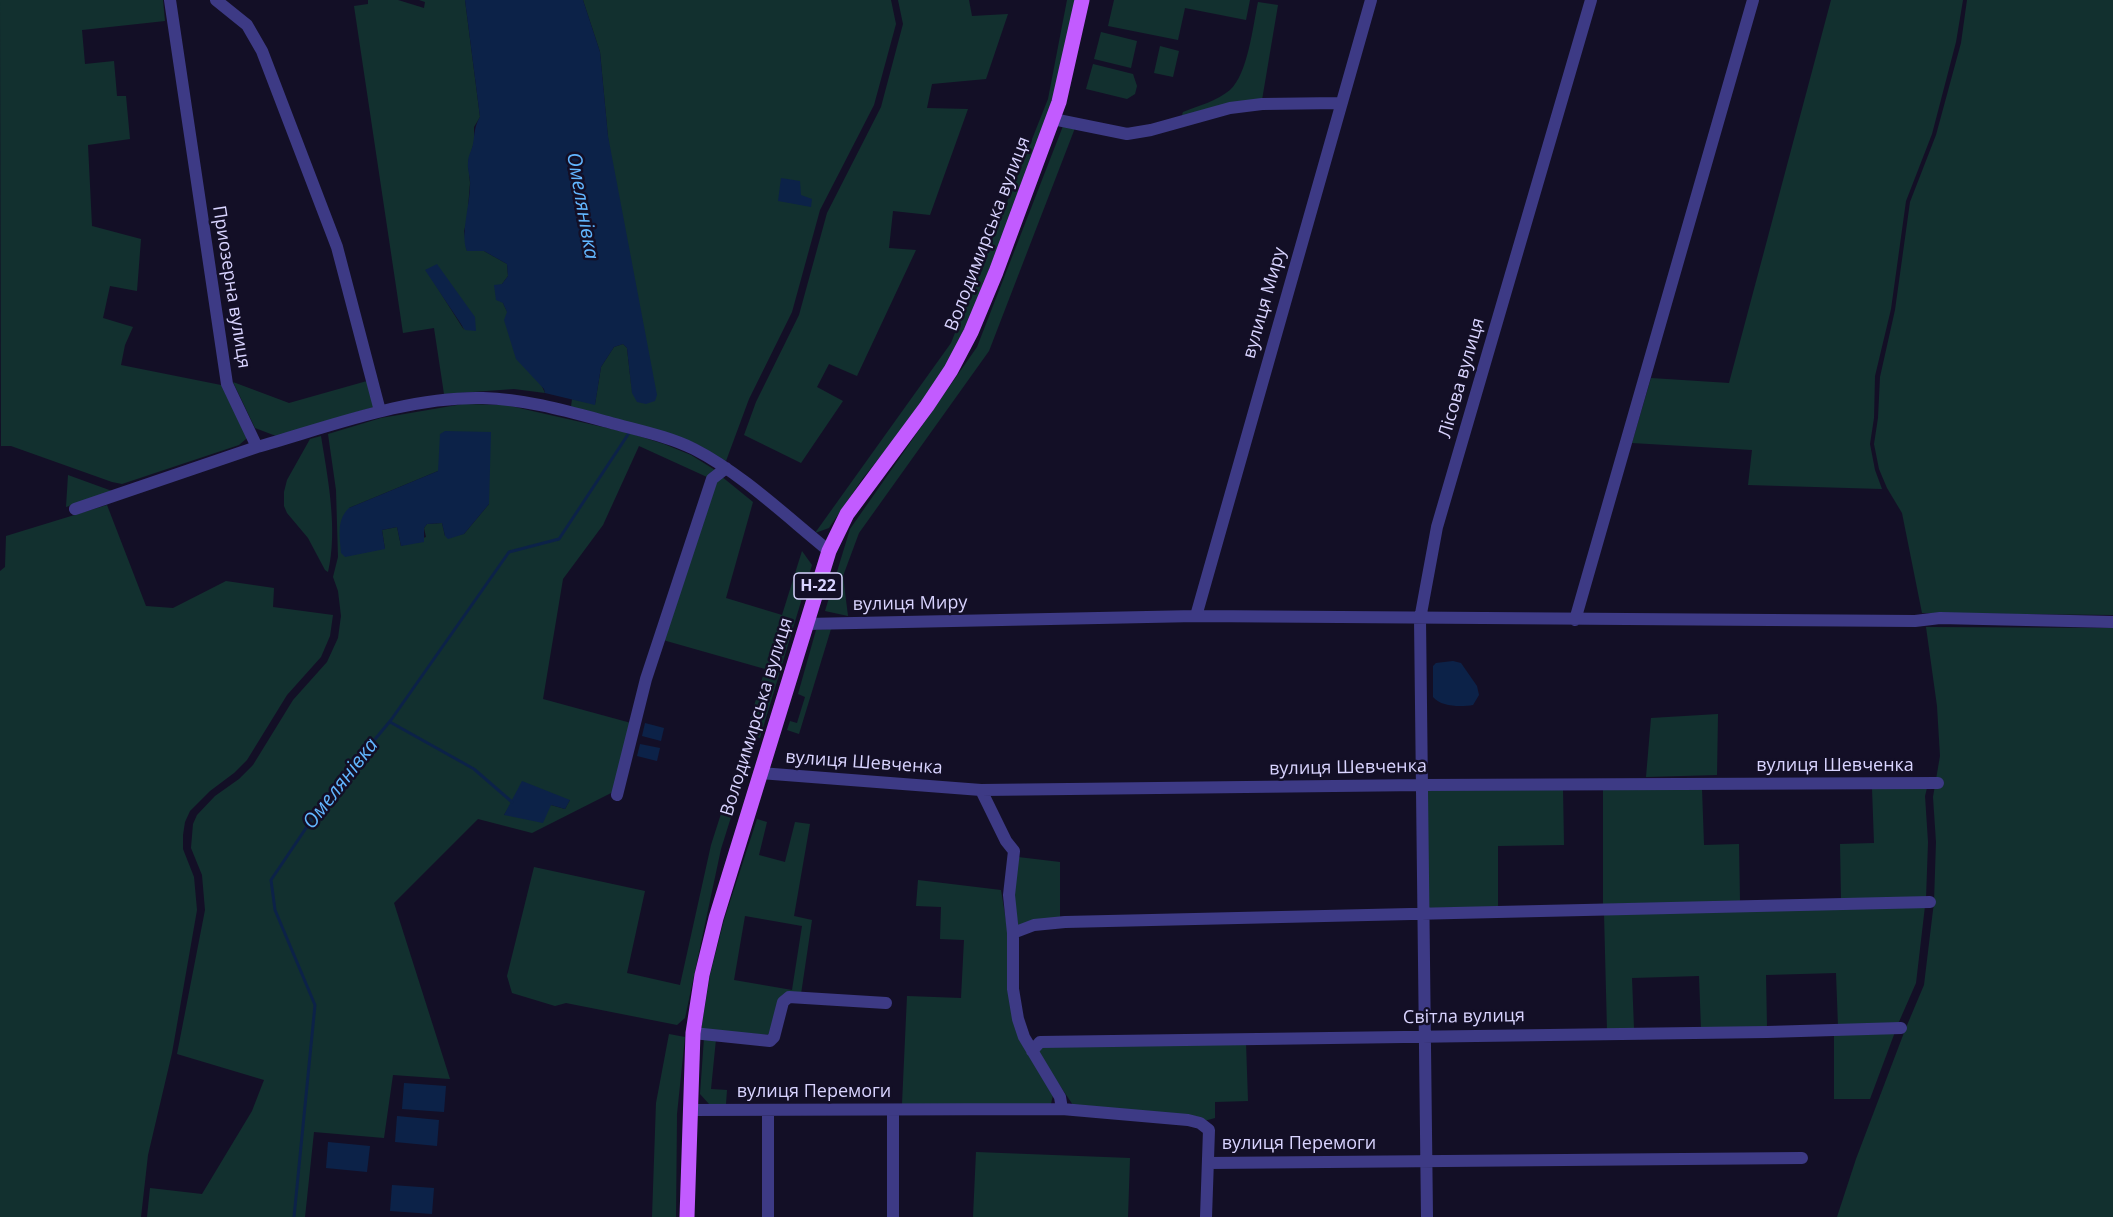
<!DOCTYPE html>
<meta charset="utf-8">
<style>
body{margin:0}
canvas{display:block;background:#130f26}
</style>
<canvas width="2113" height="1217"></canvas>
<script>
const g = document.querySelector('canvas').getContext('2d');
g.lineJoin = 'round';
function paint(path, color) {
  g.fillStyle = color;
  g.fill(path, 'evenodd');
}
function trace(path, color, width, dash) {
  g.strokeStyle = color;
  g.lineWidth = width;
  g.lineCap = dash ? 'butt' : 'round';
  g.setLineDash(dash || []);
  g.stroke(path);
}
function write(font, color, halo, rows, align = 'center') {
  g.font = font + ' "Open Sans",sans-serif';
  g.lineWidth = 5;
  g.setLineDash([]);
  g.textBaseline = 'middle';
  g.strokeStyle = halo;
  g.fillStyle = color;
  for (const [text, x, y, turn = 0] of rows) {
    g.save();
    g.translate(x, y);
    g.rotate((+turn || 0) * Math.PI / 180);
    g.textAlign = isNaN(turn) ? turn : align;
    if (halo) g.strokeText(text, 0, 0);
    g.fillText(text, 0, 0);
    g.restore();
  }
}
const green = new Path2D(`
 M 0,0 L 163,0 L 165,21 L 82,30 L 85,64 L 114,61 L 117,96 L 126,96 L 130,139 L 88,145 L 92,226 L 141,239 L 137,291 L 110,286 L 103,318 L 133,327 L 125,345 L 121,365 L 221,385 L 247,433 L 246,439 L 239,445 L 122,484 L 112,482 L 11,446 L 1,446 Z
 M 368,0 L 398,0 L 424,8 L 425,2 L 419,0 L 465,0 L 480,117 L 474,127 L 474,142 L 468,162 L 470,183 L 467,220 L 464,231 L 467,251 L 484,251 L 507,264 L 508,276 L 502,284 L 503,303 L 545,393 L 514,389 L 444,394 L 434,328 L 403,333 L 354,6 L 368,4 ZM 437,265 L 464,330 L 426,270 Z
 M 583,0 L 891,0 L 896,24 L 874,105 L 820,210 L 792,312 L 749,399 L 726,461 L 695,443 L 571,407 L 572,399 L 595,404 L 601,367 L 614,347 L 623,344 L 627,348 L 632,393 L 600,52 Z
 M 898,0 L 969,0 L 972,16 L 1008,14 L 986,79 L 932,84 L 927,108 L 968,109 L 930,215 L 893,211 L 889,248 L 916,250 L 857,376 L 829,364 L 817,387 L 843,401 L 801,463 L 744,435 L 756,402 L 799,315 L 827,213 L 881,107 L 903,24 Z
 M 1067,0 L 1078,0 L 1055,102 L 957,351 L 924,403 L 863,478 L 829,528 L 815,533 L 951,343 L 1048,99 Z
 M 1114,0 L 1250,0 L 1246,20 L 1185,8 L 1178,40 L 1108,26 Z
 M 1831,0 L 1963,0 L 1956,42 L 1932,134 L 1906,201 L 1891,309 L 1875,376 L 1874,418 L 1870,444 L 1875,470 L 1882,489 L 1748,485 L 1752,450 L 1632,443 L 1651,378 L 1729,383 Z
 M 1967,0 L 2113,0 L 2113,615 L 1922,613 L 1902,513 L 1887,488 L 1879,469 L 1874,444 L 1878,418 L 1880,377 L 1895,310 L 1910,202 L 1936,135 L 1961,43 Z
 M 1258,2 L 1278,5 L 1262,100 L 1181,118 L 1183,112 C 1198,106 1217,101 1230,90 C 1248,74 1253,25 1258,2 Z
 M 1101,32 L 1137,41 L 1131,68 L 1094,59 Z
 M 1160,46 L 1179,51 L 1173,77 L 1154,73 Z
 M 1093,64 L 1133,74 L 1137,86 L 1135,94 L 1127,99 L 1086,89 Z
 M 1063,126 L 1075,128 L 989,351 L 859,533 L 843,576 L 848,616 L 825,611 L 850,529 L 977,347 Z
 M 367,381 L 374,407 L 276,436 L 255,428 L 233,382 L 289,403 Z
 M 463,404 L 506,405 L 629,433 L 664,444 L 691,455 L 715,470 L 707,477 L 639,446 L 603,525 L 563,579 L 543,699 L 631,723 L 615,791 L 532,833 L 478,819 L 394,903 L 450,1079 L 393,1075 L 384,1138 L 314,1132 L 305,1217 L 147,1217 L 150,1188 L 202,1194 L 252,1111 L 264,1080 L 177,1054 L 205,910 L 202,875 L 191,848 L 193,824 L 197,815 L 215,796 L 239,779 L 253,765 L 293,700 L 327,662 L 338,638 L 341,616 L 338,591 L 333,577 L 338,557 L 336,490 L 328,434 L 381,418 ZM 438,471 L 489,504 L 464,534 L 445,536 L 442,523 L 427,524 L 424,528 L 426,537 L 401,546 L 397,527 L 382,530 L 385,549 L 349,508 ZM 570,800 L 565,809 L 551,805 L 504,815 L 512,802 Z
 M 321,436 C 328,479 338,530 328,572 L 325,570 L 308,538 L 287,513 L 284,506 L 284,492 L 287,480 L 310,439 Z
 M 68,475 L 112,491 L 66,507 Z
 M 721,476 L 753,502 L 726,598 L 782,615 L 802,551 L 812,565 L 760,738 L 746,733 L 765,669 L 663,640 L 713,481 Z
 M 107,505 L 146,606 L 173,608 L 226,581 L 274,588 L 273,607 L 333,615 L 330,636 L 321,657 L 287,695 L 247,760 L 234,773 L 210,791 L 190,811 L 185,822 L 183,835 L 183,849 L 194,877 L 197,910 L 172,1053 L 148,1155 L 141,1217 L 0,1217 L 0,571 L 5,567 L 6,536 Z
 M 1926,627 L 2113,628 L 2113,1217 L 1837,1217 L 1856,1159 L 1905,1030 L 1924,985 L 1934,902 L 1936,842 L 1933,797 L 1940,756 L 1937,706 Z
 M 831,629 L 799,734 L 787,730 L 790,721 L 797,723 L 805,697 L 798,694 L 816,630 Z
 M 1718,714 L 1717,775 L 1646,777 L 1651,718 Z
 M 1872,788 L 1927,788 L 1925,796 L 1928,842 L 1926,898 L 1841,899 L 1840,844 L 1874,843 Z
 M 1563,789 L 1564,845 L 1498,846 L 1498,907 L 1428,908 L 1427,790 Z
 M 1603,789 L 1702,789 L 1704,845 L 1739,844 L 1740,902 L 1603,904 Z
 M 727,795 L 737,798 L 721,849 L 685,1018 L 677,1025 L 566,1003 L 555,1006 L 512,993 L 507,976 L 534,867 L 645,891 L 627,973 L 680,985 L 711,845 Z
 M 757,819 L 767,822 L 759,855 L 785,862 L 795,822 L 810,824 L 794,916 L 812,920 L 801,994 L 788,993 L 771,1035 L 701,1030 L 710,975 L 724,920 ZM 745,916 L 802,926 L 792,990 L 734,980 Z
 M 1018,857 L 1060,862 L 1060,918 L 1018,927 L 1014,895 Z
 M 918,880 L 1001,890 L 1008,933 L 1008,989 L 1053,1095 L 1051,1104 L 902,1104 L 907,996 L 961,998 L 964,940 L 940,939 L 941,907 L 916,906 Z
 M 1925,906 L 1916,983 L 1898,1024 L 1838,1026 L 1836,973 L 1766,975 L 1767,1028 L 1701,1029 L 1699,976 L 1632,978 L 1634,1029 L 1607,1030 L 1604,913 Z
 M 1895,1032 L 1870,1099 L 1834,1099 L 1834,1034 Z
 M 669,1034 L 685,1037 L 677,1114 L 676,1217 L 652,1217 L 656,1103 Z
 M 704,1038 L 716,1039 L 711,1089 L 727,1090 L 726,1104 L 709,1104 L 700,1094 Z
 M 1246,1043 L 1248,1101 L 1215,1102 L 1215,1118 L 1204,1121 L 1073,1105 L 1037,1052 L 1042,1046 Z
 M 976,1152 L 1130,1158 L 1128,1217 L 973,1217 Z`);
const water = new Path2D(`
 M 465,0 L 583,0 L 600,52 L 608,136 L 657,395 L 655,401 L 646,404 L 637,402 L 632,393 L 627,348 L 623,344 L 614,347 L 601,367 L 595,405 L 545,393 L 544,389 L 516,359 L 504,320 L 507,312 L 503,303 L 496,300 L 494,285 L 502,284 L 508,276 L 507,264 L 484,251 L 467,251 C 460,236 470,204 470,186 C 471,178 467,170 468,162 C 468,156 472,150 473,144 C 475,133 474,127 480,117 Z
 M 781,178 L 800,181 L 801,195 L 812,199 L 811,207 L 778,201 Z
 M 437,264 L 475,317 L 476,331 L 465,330 L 425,270 Z
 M 445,431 L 491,432 L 489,504 L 464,534 L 448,539 L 445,536 L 442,523 L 427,524 L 424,528 L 424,542 L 401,546 L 397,527 L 382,530 L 385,549 L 345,557 L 341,553 C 340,537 336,520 349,508 L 438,471 L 440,434 Z
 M 1453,661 L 1461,663 L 1477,686 L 1479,695 L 1473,705 C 1461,707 1441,707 1433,697 L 1433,666 L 1436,663 Z
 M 645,723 L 664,728 L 661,741 L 642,736 Z
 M 640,744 L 660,748 L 657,761 L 637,756 Z
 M 522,781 L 570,800 L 565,809 L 551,805 L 543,823 L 504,815 Z
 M 404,1083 L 446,1086 L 444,1112 L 402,1109 Z
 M 397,1116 L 439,1120 L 437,1146 L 395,1142 Z
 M 328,1142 L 370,1146 L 367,1172 L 326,1168 Z
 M 392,1185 L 434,1188 L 432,1214 L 390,1211 Z`);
const stream = new Path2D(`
 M 390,722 L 474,769 L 512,802
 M 294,1217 L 315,1005 L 275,910 L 271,880 L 327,797 L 391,720 L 509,552 L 559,539 L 629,433`);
const minor = new Path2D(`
 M 170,0 L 227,384 L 257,447 C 328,427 409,396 483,398 C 525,399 567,411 608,422 C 636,430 668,436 694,449 C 741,473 787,517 829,551
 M 216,0 L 247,25 L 262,51 L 337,247 L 380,411
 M 1053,119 L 1127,134 L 1151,130 L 1230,108 L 1262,104 L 1340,103
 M 75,509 L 257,447
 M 1196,616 L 1371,0
 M 1575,620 L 1753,0
 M 806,624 L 1196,616 L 1915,621 L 1940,618 L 2113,622
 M 760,773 L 981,790 L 1422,785 L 1938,783
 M 981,790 L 1006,841 L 1014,851 L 1009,895 L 1013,933 L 1013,989 L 1018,1019 L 1024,1037 L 1060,1097 L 1062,1109
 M 617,795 L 646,679 L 712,479 L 726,468
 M 1013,933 L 1034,925 L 1065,922 L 1930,902
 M 693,1033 L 770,1041 L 774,1037 L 783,1002 L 789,997 L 886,1003
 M 1032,1051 L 1040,1042 L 1767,1032 L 1901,1028
 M 689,1110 L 1062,1109 L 1188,1120 L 1200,1123 L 1209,1130 L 1206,1217
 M 893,1110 L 893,1217
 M 1208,1163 L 1802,1158
 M 768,1217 L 768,1110
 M 1427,1217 L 1420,619 L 1437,527 L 1591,0`);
const major = new Path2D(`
 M 687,1217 L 693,1033 L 702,975 L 716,918 L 829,551 L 847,514 L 927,406 L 951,370 L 971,332 L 996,272 L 1059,102 L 1082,0`);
const shields = [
 [818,586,48]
];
const shieldNames = [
 ["Н-22",818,586]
];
const streetNames = [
 ["Володимирська вулиця",988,234,-69],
 ["Приозерна вулиця",231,287,81],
 ["вулиця Миру",1265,303,-74],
 ["Лісова вулиця",1462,378,-74],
 ["вулиця Миру",910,604,-1],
 ["Володимирська вулиця",757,717,-73],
 ["вулиця Шевченка",864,763,4],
 ["вулиця Шевченка",1835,766],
 ["вулиця Шевченка",1348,768,-1],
 ["Світла вулиця",1464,1017,-1],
 ["вулиця Перемоги",814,1092],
 ["вулиця Перемоги",1299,1144]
];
const waterNames = [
 ["Омелянівка",582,206,80],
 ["Омелянівка",341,784,-52]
];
paint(green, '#12302f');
paint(water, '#0c2248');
trace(stream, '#0c2248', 3);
trace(minor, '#3d3a85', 12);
trace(major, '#c25bff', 15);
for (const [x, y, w] of shields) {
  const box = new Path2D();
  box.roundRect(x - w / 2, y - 13, w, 26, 4.5);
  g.fillStyle = '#130f26';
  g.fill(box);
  trace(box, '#d9d4ff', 1.5);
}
write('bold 16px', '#d9d4ff', null, shieldNames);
write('18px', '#d9d4ff', '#130f26', streetNames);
write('italic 20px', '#62b6ff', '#130f26', waterNames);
</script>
